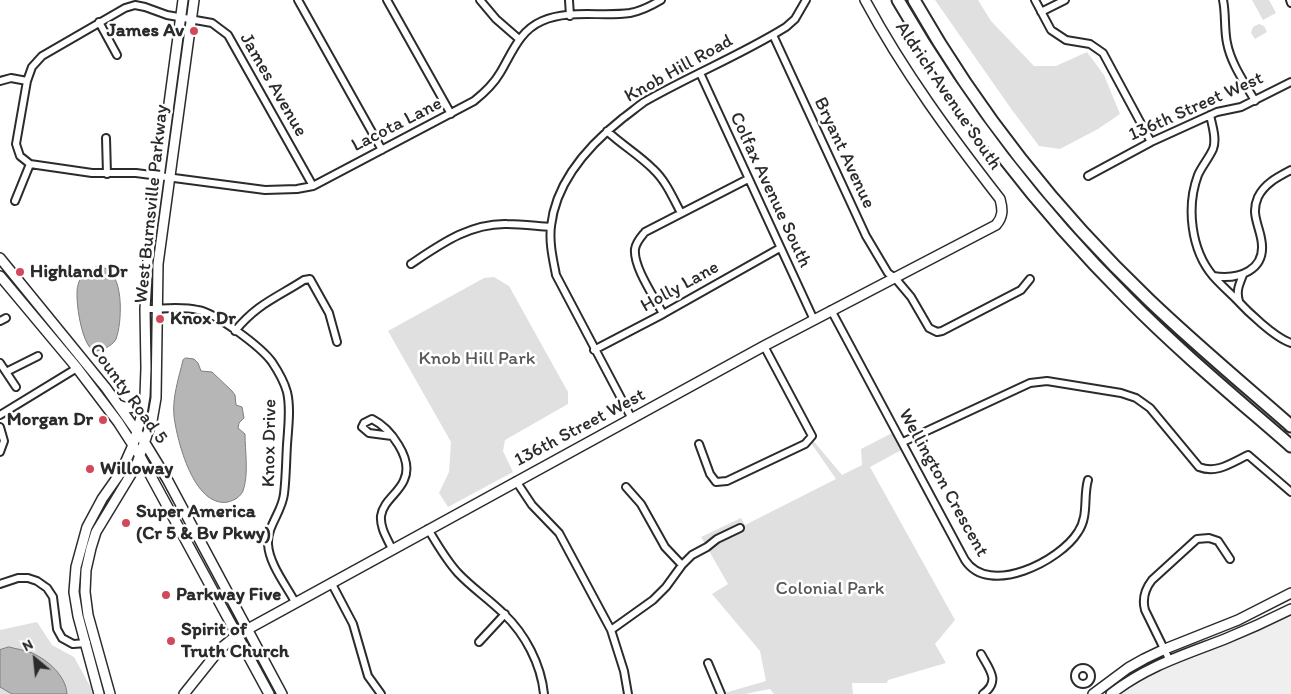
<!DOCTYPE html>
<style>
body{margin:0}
#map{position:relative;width:1291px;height:694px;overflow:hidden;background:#fff;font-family:Itim,sans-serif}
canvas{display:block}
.north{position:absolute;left:10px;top:634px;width:50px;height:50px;-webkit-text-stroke:4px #fff;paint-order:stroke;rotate:332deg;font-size:14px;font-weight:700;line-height:20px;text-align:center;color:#2b2b2b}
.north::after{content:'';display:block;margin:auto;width:18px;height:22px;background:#2b2b2b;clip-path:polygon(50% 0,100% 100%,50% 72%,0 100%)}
</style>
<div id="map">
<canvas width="1291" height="694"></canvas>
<div class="north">N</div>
</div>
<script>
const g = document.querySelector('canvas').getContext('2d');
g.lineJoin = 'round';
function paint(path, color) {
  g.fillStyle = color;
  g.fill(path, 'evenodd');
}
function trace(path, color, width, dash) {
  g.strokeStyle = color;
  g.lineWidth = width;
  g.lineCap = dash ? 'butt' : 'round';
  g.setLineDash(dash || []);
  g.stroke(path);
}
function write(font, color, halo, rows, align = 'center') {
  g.font = font + ' Itim,sans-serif';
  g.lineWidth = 5;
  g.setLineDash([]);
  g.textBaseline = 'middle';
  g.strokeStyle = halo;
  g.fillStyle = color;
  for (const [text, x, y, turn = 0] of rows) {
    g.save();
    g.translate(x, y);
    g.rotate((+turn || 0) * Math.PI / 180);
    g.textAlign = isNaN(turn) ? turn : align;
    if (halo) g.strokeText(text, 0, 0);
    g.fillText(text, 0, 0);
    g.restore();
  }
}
const built = new Path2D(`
 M 1291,609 L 1291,694 L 1111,694 L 1117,689 Z`);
const green = new Path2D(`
 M 935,0 L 978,0 L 991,21 L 1034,66 L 1056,66 L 1087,52 L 1104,75 L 1120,114 L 1098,129 L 1060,149 L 1039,146 L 1012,110 Z
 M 1252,0 L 1269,0 L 1276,13 L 1263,20 Z
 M 1259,24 L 1264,26 L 1267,32 L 1255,39 L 1251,33 L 1253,27 Z
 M 494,277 L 509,286 L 568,392 L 568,404 L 505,440 L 503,451 L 513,472 L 448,507 L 439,493 L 449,472 L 451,442 L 388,331 L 484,278 Z
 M 896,431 L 905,448 L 870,467 L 955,620 L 935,644 L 946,663 L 888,680 L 887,683 L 852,683 L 853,694 L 774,694 L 770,689 L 745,694 L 721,694 L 766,681 L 760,651 L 712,594 L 728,584 L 701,537 L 741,518 L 745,525 L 836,479 L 809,440 L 811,438 L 842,475 L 862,465 L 861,449 Z
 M 37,622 L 52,645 L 74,657 L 91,688 L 92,694 L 0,694 L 0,630 Z`);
const water = new Path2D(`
 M 96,267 C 100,268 104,267 107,269 C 124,279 122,323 116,339 C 114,344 104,350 97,351 C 82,353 74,296 78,285 C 80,275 88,272 96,267 Z
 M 186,358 L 194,359 L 198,363 L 201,371 L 212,372 L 232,391 L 235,395 L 236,405 L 242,407 L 244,418 L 239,423 L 238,428 L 245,434 C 245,451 249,474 243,491 C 240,497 235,500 228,502 C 194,508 177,441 174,416 C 172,398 179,377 183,360 Z
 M 9,647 C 16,649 25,650 32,653 C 48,660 66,676 67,694 L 12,694 L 0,687 L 0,650 Z`);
const street = new Path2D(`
 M 298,0 L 382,150
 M 387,0 L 451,114
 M 480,0 L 496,19 L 519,39
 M 569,0 L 570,16
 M 1035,0 L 1051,30 L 1066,40 L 1090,44 L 1103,53 L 1151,142
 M 1223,0 C 1226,14 1224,29 1227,43 C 1231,64 1245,83 1255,101
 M 1290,0 L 1291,3
 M 1041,12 L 1065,0
 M 99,22 L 117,55
 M 773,35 L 866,236 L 888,273 L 895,278 L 911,297 L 929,328 L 937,332 L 942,331 L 1021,290 L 1030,279
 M 700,73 L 814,320
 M 0,81 L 11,78 L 27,81
 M 1210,115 C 1212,125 1217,139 1213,149 C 1209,158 1202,166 1198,175 C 1186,207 1191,250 1213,276 C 1220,284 1228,291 1235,298 C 1247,311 1275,338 1291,343
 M 607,131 C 622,145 639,155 653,169 C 666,181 673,198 681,213
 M 106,138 L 107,174
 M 30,164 L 92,173 L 136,173 L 265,190 L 297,189 L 313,186 L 474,101 C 484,93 493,85 500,73 C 512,53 519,31 542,21 C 569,9 602,17 630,13 C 641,11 651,6 661,0
 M 30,164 L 20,156 L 16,144 L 27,81 L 32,67 L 42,56 L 125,8 L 135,5 L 145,7 L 167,15 L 212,23 L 228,35 L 313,186
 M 1088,176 L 1151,142 L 1217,112 L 1241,107 L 1291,82
 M 15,201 L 30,164
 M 411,264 C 441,244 470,223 507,224 C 522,224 536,226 551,227
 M 1213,276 C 1238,280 1268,271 1261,238 C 1258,223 1251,213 1258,197 C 1265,183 1278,177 1291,170
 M 1239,301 C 1236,291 1239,285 1243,275
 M 145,309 C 163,309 181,306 198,310 C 216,313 261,347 272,362 C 278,371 284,381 287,392 C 291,409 288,428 287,445 C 286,461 286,478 284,494 C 282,512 267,526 268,544 C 269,564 286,585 295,602
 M 831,310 L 965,560 C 989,597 1060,561 1078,532 C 1089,516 1083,497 1088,480
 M 663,314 C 655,298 633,267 635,249 C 636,242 641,237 645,232 L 748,179
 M 0,321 L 6,318
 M 235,331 C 257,304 276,298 304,280 L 310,279 L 329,313 L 337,342
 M 594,350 L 663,314 L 780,248
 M 0,363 L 16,387
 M 6,372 L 38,356
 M 0,415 L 77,368
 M 632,419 L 556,275 C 553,259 549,243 551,226 C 556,181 589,145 623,118 C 630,113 637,107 644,102 C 691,75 741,55 786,27 L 795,19 L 806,0
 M 0,427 L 4,441 L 0,452
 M 903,442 L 1030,383 L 1047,381 L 1121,393 L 1136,398 L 1150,408 L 1199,467 C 1217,474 1231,463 1248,455 L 1291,492
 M 699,444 L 710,474 L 716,482 L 727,481 L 805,444 L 812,436 L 764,346
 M 516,481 L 532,505 L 559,533 L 611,630 L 624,671 L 628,694
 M 626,487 L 641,504 L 665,547 L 682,565
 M 428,529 C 437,544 446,560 458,573 C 472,588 489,599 504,614 C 525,634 541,664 544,694
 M 392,549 C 387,538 380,528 381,516 C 383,501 399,493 404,480 C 414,459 390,428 372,419 L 364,423 L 362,427 L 369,433 L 392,436
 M 332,582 L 333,586 L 353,624 L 368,676 L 381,694
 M 0,584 L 18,578 L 28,578 L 37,581 L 47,588 L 53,597 L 57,629 L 62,638 L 73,644 L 87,643
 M 611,630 L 653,600 L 666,587 L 682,565 L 692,555 L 707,547 L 717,539 L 740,528
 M 479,642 L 505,614
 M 981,654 C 989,669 1001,681 983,694
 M 1169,659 L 1145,610 C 1142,599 1145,589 1152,580 L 1197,539 L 1209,538 L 1218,541 L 1230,559
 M 708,663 L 721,694
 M1075 676a8 8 0 1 1 16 0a8 8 0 1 1-16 0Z`);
const secondary = new Path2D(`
 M 0,258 L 106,388 L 145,443 L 167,479 L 282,694
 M 0,276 L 77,368 L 118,422 L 140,456 L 269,694
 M 119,405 C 131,411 138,407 145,396
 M 99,694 L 78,616 L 74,592 L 76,567 L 87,527 L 102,499 L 121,472 L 133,445 L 142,414 L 145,396 L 146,368 L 145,309 L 148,259 L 183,0
 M 110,694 L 88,615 L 85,592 L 86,570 L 91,548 L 96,532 L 136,466 L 152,421 L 156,398 L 158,264 L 194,0
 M 184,694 L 220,649 L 237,635 L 764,346 L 996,225 C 1003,217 1003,210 1000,199 C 951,136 903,71 865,0
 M 1093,694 L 1128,668 L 1144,659 L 1165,649 L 1238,620 L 1291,593
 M 1111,694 C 1147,666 1184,655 1225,639 C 1247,630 1269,620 1291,609`);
const highway = new Path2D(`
 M 898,0 C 962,111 1037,208 1128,299 C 1179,351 1236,398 1291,446
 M 914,0 C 977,111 1057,212 1149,300 C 1195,344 1243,384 1291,426`);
const markers = [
 [194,31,5,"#d1495b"],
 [20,272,5,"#d1495b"],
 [160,319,5,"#d1495b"],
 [103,420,5,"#d1495b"],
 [90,469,5,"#d1495b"],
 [126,523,5,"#d1495b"],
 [166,595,5,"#d1495b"],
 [171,641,5,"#d1495b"]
];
const poiNames = [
 ["James Av",184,31,"right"],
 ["Highland Dr",30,272],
 ["Knox Dr",170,319],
 ["Morgan Dr",93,420,"right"],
 ["Willoway",100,469],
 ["Super America",136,512],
 ["(Cr 5 & Bv Pkwy)",136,534],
 ["Parkway Five",176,595],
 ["Spirit of",181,630],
 ["Truth Church",181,652]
];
const streetNames = [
 ["Knob Hill Road",679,69,-29],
 ["James Avenue",273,85,60],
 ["Aldrich Avenue South",948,96,56],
 ["136th Street West",1196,107,-24],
 ["Lacota Lane",397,125,-27],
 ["Bryant Avenue",844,153,65],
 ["Colfax Avenue South",770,190,65],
 ["West Burnsville Parkway",152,204,-84],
 ["Holly Lane",680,287,-29],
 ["County Road 5",128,394,54],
 ["136th Street West",580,428,-28],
 ["Knox Drive",270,443,-89],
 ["Wellington Crescent",943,483,61]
];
const parkNames = [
 ["Knob Hill Park",477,359],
 ["Colonial Park",830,589]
];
paint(built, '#efefef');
paint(green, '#e0e0e0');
paint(water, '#b6b6b6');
trace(water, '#7e7e7e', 1);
trace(street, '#2b2b2b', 10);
trace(secondary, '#2b2b2b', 12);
trace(highway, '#2b2b2b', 15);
trace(street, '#fff', 6);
trace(secondary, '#fff', 9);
trace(highway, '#fff', 11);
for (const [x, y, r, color] of markers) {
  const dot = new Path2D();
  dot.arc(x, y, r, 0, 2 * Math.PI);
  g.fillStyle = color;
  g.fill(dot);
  trace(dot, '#fff', 2);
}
write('bold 19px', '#2b2b2b', '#fff', poiNames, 'left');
write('19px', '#2b2b2b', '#fff', streetNames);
write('19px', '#585858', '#fff', parkNames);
</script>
